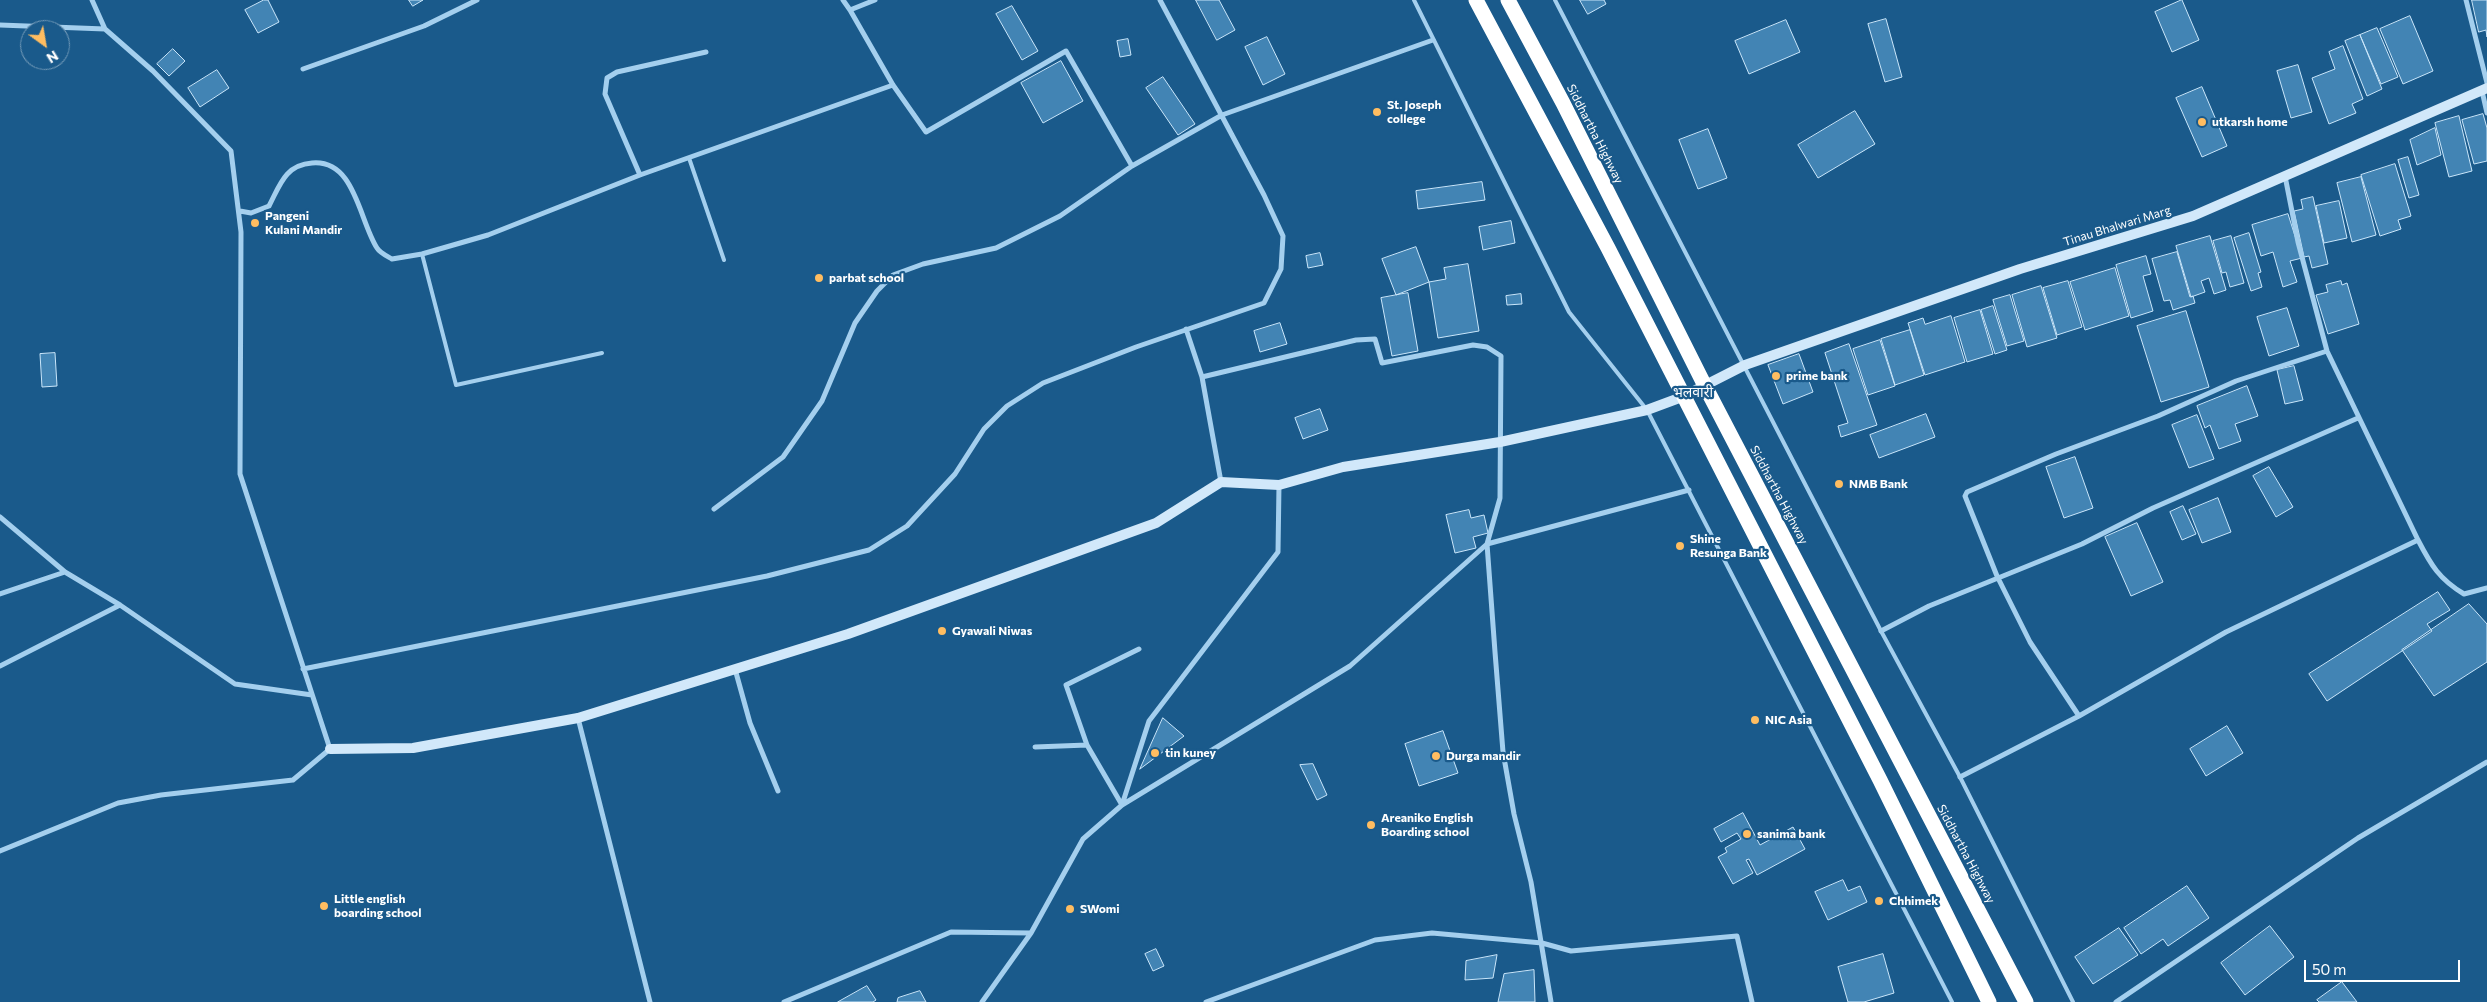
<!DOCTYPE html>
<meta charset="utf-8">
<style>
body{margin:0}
#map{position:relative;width:2487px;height:1002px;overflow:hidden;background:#1a5a8b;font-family:Commissioner,sans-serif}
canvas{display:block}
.north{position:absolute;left:20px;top:20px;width:50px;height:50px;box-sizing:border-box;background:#1a5a8b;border:1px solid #769cb9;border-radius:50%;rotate:148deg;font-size:14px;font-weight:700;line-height:20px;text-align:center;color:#fff}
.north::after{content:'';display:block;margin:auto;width:18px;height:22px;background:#ffbd61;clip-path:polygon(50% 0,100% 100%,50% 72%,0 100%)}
.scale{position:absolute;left:2304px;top:960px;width:156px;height:22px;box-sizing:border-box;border:2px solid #fff;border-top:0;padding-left:6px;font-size:15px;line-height:18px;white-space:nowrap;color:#fff;-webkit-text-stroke:4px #1a5a8b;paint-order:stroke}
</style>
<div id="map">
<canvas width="2487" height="1002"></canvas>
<div class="north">N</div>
<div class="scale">50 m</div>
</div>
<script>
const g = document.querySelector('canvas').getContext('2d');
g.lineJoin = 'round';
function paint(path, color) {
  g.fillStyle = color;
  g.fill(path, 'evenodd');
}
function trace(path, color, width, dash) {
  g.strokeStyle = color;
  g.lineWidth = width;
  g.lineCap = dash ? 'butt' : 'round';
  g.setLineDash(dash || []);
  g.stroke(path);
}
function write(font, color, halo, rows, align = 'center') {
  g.font = font + ' Commissioner,"Noto Sans Devanagari",sans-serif';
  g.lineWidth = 4.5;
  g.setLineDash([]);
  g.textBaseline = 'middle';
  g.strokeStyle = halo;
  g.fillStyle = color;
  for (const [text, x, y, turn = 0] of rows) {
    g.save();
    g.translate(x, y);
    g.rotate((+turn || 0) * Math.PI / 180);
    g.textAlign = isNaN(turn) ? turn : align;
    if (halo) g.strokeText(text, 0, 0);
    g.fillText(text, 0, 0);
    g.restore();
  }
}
const building = new Path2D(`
 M 264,0 L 268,0 L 279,22 L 258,33 L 245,10 Z
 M 409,0 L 423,0 L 413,6 Z
 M 1196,0 L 1219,0 L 1235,30 L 1217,40 Z
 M 1580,0 L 1604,0 L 1606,4 L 1588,14 Z
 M 2182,0 L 2199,40 L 2172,52 L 2155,12 Z
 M 2472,0 L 2487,0 L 2487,37 L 2486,30 L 2479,32 Z
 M 1012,6 L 1038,51 L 1022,60 L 996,14 Z
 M 2410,16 L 2433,71 L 2403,84 L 2380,29 Z
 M 1886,19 L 1902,77 L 1885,82 L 1868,24 Z
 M 1786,20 L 1800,52 L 1749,74 L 1735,41 Z
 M 2377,28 L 2398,77 L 2381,84 L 2360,35 Z
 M 2360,35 L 2382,89 L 2367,96 L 2345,41 Z
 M 1267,37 L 1285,74 L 1263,85 L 1245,47 Z
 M 1128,39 L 1131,55 L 1120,57 L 1117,41 Z
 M 2343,46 L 2363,99 L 2352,104 L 2356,113 L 2329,124 L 2312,78 L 2335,69 L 2329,52 Z
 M 173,49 L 185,61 L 169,76 L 157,64 Z
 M 1061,61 L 1083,101 L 1043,123 L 1021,83 Z
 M 2298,65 L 2312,112 L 2291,118 L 2277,71 Z
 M 217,70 L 229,88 L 200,107 L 188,88 Z
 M 1163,77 L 1195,124 L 1178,135 L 1146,88 Z
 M 2202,87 L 2227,146 L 2202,157 L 2176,98 Z
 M 1855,111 L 1875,144 L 1818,178 L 1798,145 Z
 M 2483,114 L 2487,128 L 2487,161 L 2474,164 L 2462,120 Z
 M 2459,116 L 2472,171 L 2449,177 L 2435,123 Z
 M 2435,128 L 2441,155 L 2417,165 L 2410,140 Z
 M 1708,129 L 1727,178 L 1698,189 L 1679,140 Z
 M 2408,157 L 2419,195 L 2409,198 L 2398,160 Z
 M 2395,164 L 2411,216 L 2398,220 L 2401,229 L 2380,236 L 2361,175 Z
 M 2361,177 L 2376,235 L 2352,242 L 2337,183 Z
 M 1482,182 L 1485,200 L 1418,209 L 1416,191 Z
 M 2313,197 L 2328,264 L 2312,268 L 2309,256 L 2304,257 L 2294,211 L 2303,209 L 2301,200 Z
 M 2339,201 L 2347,238 L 2324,243 L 2316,206 Z
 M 2288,214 L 2302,258 L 2290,261 L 2297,282 L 2283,287 L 2273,252 L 2261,256 L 2252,225 Z
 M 1511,221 L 1515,243 L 1483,250 L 1479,227 Z
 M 2249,233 L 2261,272 L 2258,273 L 2262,287 L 2251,291 L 2234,238 Z
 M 2210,236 L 2226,290 L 2214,294 L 2209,278 L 2201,281 L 2205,292 L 2191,297 L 2176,246 Z
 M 2231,236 L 2244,283 L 2230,287 L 2226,272 L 2222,273 L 2213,241 Z
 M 1416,247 L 1429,282 L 1396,295 L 1382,259 Z
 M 2177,252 L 2190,297 L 2193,296 L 2195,303 L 2173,310 L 2170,300 L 2164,301 L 2152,259 Z
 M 1320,253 L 1323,265 L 1308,268 L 1306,256 Z
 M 2146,256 L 2151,274 L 2143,276 L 2153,311 L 2131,318 L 2116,265 Z
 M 1468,264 L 1479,331 L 1438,338 L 1429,282 L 1446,279 L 1444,268 Z
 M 2115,268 L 2129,316 L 2085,330 L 2070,282 Z
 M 2068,281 L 2082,327 L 2057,335 L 2043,288 Z
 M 2341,281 L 2342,285 L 2347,283 L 2359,324 L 2328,334 L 2316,295 L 2328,292 L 2326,285 Z
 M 2041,286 L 2057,338 L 2027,347 L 2012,295 Z
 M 1408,293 L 1418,351 L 1392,356 L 1381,298 Z
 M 1521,294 L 1522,304 L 1507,305 L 1506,296 Z
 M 2010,295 L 2024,341 L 2007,346 L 1993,300 Z
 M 1993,306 L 2007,350 L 1995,354 L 1981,310 Z
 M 2287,308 L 2299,346 L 2269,356 L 2257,317 Z
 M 1980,310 L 1993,354 L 1967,362 L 1954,318 Z
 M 2186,311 L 2209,387 L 2161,402 L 2137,326 Z
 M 1951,316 L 1965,362 L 1925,375 L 1908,323 L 1923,318 L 1925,324 Z
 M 1280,323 L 1287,344 L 1260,352 L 1254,331 Z
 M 1910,330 L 1924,375 L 1895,385 L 1881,339 Z
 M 1880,340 L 1895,386 L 1868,395 L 1853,349 Z
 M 1849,344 L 1877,425 L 1841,437 L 1838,426 L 1848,423 L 1825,353 Z
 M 55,353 L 57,386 L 42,387 L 40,354 Z
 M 1799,354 L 1813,392 L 1783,404 L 1768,365 Z
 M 2294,366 L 2303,400 L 2285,404 L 2277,370 Z
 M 2247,386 L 2258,416 L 2235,424 L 2241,441 L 2219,449 L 2210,425 L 2205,428 L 2197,406 Z
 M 1320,409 L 1328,430 L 1303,439 L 1295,418 Z
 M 1926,414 L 1935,437 L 1879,458 L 1870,435 Z
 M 2197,415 L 2214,459 L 2189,468 L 2172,425 Z
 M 2075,457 L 2093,508 L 2064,518 L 2046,467 Z
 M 2269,467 L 2293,507 L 2276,517 L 2253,476 Z
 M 2218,498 L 2231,532 L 2202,543 L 2189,510 Z
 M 2183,506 L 2196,534 L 2182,540 L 2170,512 Z
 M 1469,510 L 1471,518 L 1484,515 L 1488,533 L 1473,537 L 1476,548 L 1455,553 L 1446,515 Z
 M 2137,523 L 2163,582 L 2131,596 L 2105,537 Z
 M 2438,592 L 2450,610 L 2427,624 L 2432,631 L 2327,701 L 2309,674 Z
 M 2469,604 L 2487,624 L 2487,662 L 2434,696 L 2402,650 Z
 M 1163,718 L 1184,736 L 1140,769 Z
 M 2227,726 L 2243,753 L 2206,776 L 2190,749 Z
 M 1443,731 L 1458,773 L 1419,786 L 1405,744 Z
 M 1313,764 L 1327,795 L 1317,800 L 1300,765 Z
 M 1743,813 L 1760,845 L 1793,827 L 1805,849 L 1757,875 L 1749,859 L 1746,860 L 1753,873 L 1733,884 L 1718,857 L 1727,852 L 1725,848 L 1741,839 L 1737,833 L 1721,842 L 1714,829 Z
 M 1843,880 L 1848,891 L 1860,886 L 1867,902 L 1828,920 L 1815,892 Z
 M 2187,886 L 2209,918 L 2168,946 L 2163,939 L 2141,954 L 2124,928 Z
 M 2270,926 L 2294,957 L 2245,995 L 2221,963 Z
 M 2119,928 L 2138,955 L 2093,984 L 2075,957 Z
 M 1156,949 L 1164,966 L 1153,971 L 1145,954 Z
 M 1883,954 L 1894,993 L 1864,1002 L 1848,1002 L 1838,967 Z
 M 1497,955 L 1493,978 L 1465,980 L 1466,961 Z
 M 1534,970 L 1535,1002 L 1498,1002 L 1504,974 Z
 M 2342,982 L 2357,1002 L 2319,1002 L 2317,1000 Z
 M 867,986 L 876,1000 L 873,1002 L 838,1002 Z
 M 920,991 L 926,1002 L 897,1002 L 898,998 Z`);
const lane = new Path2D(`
 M 1414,0 L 1569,312 L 1647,410 L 1952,1002
 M 1555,0 L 1881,631 L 1960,777 L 2073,1002
 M 689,158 L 724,260
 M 422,254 L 456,385 L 602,353`);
const street = new Path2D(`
 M 843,0 L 850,10 L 875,0
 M 2466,0 L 2487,83
 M 850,10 L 893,85 L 926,132 L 1066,51 L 1132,166
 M 0,25 L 105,29 L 92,0
 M 303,69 L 424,26 L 477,0
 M 2482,91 L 2487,113
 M 640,175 L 605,94 L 607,78 L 617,72 L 706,52
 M 2285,176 L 2298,242 L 2327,351 L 2418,540 C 2431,565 2439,579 2464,594 L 2487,588
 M 240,211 L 251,213 L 269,206 C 280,185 285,165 312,163 C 355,159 359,220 377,248 C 380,253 387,256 392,259 L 422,254 L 488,235 L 640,175 L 893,85
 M 1186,329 L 1202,377 L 1221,482
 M 1202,377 L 1356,340 L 1375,339 L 1382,363 L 1473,345 L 1487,347 L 1501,356 L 1500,498 L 1487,544 L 1495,652 L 1503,752 L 1514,814 L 1531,882 L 1551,1002
 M 714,509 L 783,457 L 822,401 L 855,323 L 877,291 L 893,275 L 923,264 L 996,248 L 1060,216 L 1132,166 L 1222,115 L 1433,40
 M 0,517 L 65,572 L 120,605 L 235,684 L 312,695
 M 0,594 L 65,572
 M 1881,631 L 1929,606 L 2082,544 L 2153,508 L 2358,418
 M 1139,649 L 1066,685 L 1087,745 L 1122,805 L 1350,666 L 1487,544 L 1689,490
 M 0,666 L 120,605
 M 303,669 L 767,576 L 869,550 L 907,526 L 955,474 L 984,429 L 1007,406 L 1043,383 L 1136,347 L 1264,303 L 1281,269 L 1283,236 L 1264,195 L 1160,0
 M 735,669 L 750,723 L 778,791
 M 2079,716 L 2030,642 L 1997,576 L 1965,496 L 1967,492 L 2056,454 L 2158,416 L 2236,381 L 2327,351
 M 578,718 L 650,1002
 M 1035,747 L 1087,745
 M 1960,777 L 2079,716 L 2226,632 L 2418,540
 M 0,851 L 118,803 L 161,795 L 293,780 L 330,749 L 240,474 L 241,232 L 231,151 L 153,71 L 105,29
 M 784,1002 L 951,932 L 1031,933
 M 982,1002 L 1031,933 L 1083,839 L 1122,805 L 1149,721 L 1278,552 L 1279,485
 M 1206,1002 L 1375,940 L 1432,933 L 1542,943 L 1571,951 L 1737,936 L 1752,1002
 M 2116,1002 L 2358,838 L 2487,762`);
const secondary = new Path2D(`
 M 330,749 L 413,748 L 578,718 L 848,634 L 1156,523 L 1221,482 L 1279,485 L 1343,467 L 1500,442 L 1647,410 L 1682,397 L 1745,365 L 2020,269 L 2193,216 L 2487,88`);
const highway = new Path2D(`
 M 1476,0 L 1608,248 L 1880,780 L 1989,1002
 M 1508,0 L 1563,103 L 1705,386 L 2026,1002`);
const markers = [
 [1377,112,5,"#ffbd61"],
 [2202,122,5,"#ffbd61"],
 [255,223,5,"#ffbd61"],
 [819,278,5,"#ffbd61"],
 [1776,376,5,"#ffbd61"],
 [1839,484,5,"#ffbd61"],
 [1680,546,5,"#ffbd61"],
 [942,631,5,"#ffbd61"],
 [1755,720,5,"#ffbd61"],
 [1155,753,5,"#ffbd61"],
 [1436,756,5,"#ffbd61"],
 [1371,825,5,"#ffbd61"],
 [1747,834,5,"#ffbd61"],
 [1879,901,5,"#ffbd61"],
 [324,906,5,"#ffbd61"],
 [1070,909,5,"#ffbd61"]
];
const poiNames = [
 ["St. Joseph",1387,105],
 ["college",1387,119],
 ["utkarsh home",2212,122],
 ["Pangeni",265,216],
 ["Kulani Mandir",265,230],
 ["parbat school",829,278],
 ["prime bank",1786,376],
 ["NMB Bank",1849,484],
 ["Shine",1690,539],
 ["Resunga Bank",1690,553],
 ["Gyawali Niwas",952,631],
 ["NIC Asia",1765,720],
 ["tin kuney",1165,753],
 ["Durga mandir",1446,756],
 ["Areaniko English",1381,818],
 ["Boarding school",1381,832],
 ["sanima bank",1757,834],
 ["Little english",334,899],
 ["boarding school",334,913],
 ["Chhimek",1889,901],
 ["SWomi",1080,909]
];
const streetNames = [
 ["Siddhartha Highway",1595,134,63],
 ["Tinau Bhalwari Marg",2117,226,-17],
 ["Siddhartha Highway",1779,495,62],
 ["Siddhartha Highway",1966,854,62]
];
const neighbourhoodNames = [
 ["भलवारी",1693,392]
];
paint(building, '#4284b4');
trace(building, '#cae6fa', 1);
trace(lane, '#a4cfee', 4);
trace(street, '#a4cfee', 5);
trace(secondary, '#d1e8fa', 10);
trace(highway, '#fff', 15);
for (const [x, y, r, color] of markers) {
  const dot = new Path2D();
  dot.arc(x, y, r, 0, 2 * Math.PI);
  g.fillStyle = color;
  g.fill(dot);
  trace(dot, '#1a5a8b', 2);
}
write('bold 12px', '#fff', '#1a5a8b', poiNames, 'left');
write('12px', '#fff', '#1a5a8b', streetNames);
write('14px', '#fff', '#1a5a8b', neighbourhoodNames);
</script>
